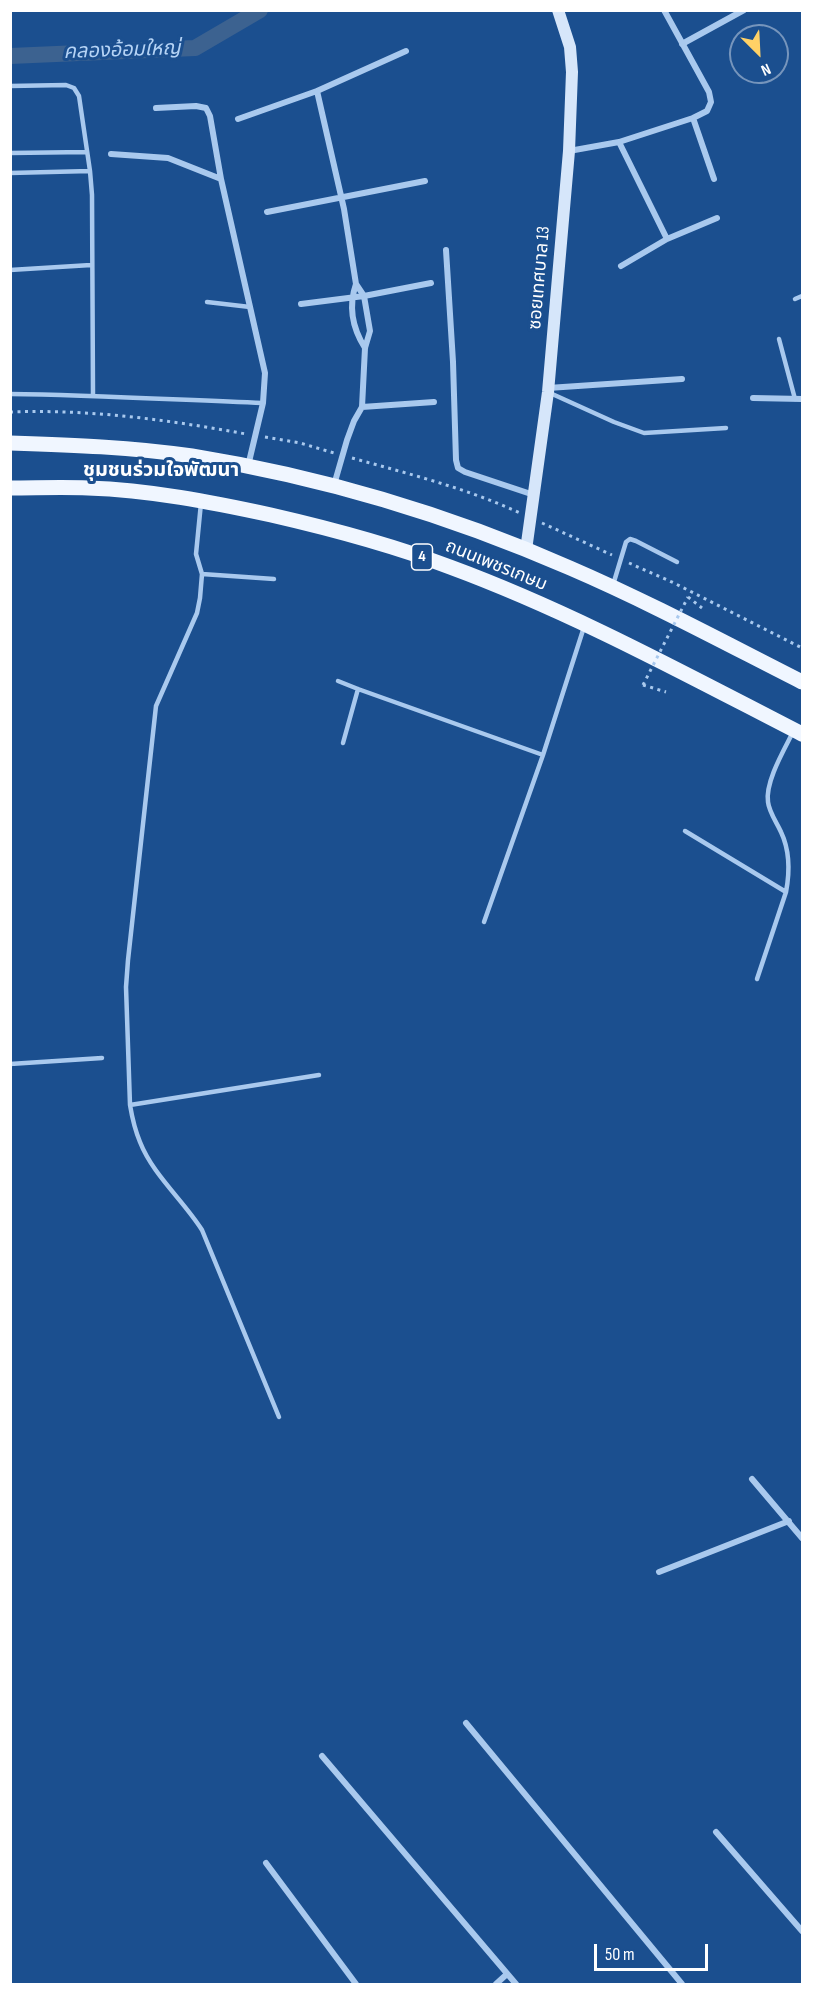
<!DOCTYPE html>
<meta charset="utf-8">
<style>
body{margin:0}
#map{position:relative;width:813px;height:1995px;overflow:hidden;background:#1b4f8f;font-family:"Sofia Sans Condensed",sans-serif}
canvas{display:block}
.frame{position:absolute;inset:0;border:12px solid #fff;pointer-events:none}
.north{position:absolute;left:729px;top:24px;width:60px;height:60px;box-sizing:border-box;background:#1b4f8f;border:2px solid #7695bc;border-radius:50%;rotate:156deg;font-size:16px;font-weight:700;line-height:24px;text-align:center;color:#fff}
.north::after{content:'';display:block;margin:auto;width:21px;height:27px;background:#ffd166;clip-path:polygon(50% 0,100% 100%,50% 72%,0 100%)}
.scale{position:absolute;left:594px;top:1944px;width:114px;height:27px;box-sizing:border-box;border:3px solid #fff;border-top:0;padding-left:8px;font-size:18px;line-height:21px;white-space:nowrap;color:#fff;-webkit-text-stroke:4px #1b4f8f;paint-order:stroke}
</style>
<div id="map">
<canvas width="813" height="1995"></canvas>
<div class="frame"></div>
<div class="north">N</div>
<div class="scale">50 m</div>
</div>
<script>
const g = document.querySelector('canvas').getContext('2d');
g.lineJoin = 'round';
function trace(path, color, width, dash) {
  g.strokeStyle = color;
  g.lineWidth = width;
  g.lineCap = dash ? 'butt' : 'round';
  g.setLineDash(dash || []);
  g.stroke(path);
}
function write(font, color, halo, rows, align = 'center') {
  g.font = font + ' "Sofia Sans Condensed","Noto Sans Thai",sans-serif';
  g.lineWidth = 6;
  g.setLineDash([]);
  g.textBaseline = 'middle';
  g.strokeStyle = halo;
  g.fillStyle = color;
  for (const [text, x, y, turn = 0] of rows) {
    g.save();
    g.translate(x, y);
    g.rotate((+turn || 0) * Math.PI / 180);
    g.textAlign = isNaN(turn) ? turn : align;
    if (halo) g.strokeText(text, 0, 0);
    g.fillText(text, 0, 0);
    g.restore();
  }
}
const canal = new Path2D(`
 M 10,56 L 195,48 L 260,10`);
const path = new Path2D(`
 M 10,412 C 90,409 169,420 246,434
 M 265,437 L 300,443 L 334,453
 M 352,458 C 409,474 466,488 520,513
 M 542,523 L 612,555
 M 629,563 L 674,583 L 802,648
 M 688,597 L 702,608
 M 643,685 L 666,692`);
const lane = new Path2D(`
 M 10,86 L 66,85 L 74,88 L 79,96 L 90,171 L 92,195 L 93,395
 M 10,153 L 87,152
 M 10,173 L 90,171
 M 10,270 L 91,265
 M 795,299 L 802,296
 M 207,302 L 250,307
 M 779,339 L 795,399
 M 550,393 L 614,422 L 644,433 L 726,428
 M 10,394 C 95,395 179,400 263,403
 M 201,503 L 196,554 L 202,574 L 200,598 L 197,613 L 156,706 L 128,960 L 126,987 L 130,1105 L 319,1075
 M 202,574 L 274,579
 M 613,585 L 626,542 L 630,539 L 636,541 L 677,562
 M 338,681 L 358,689 L 543,755 L 584,627
 M 343,743 L 358,689
 M 685,831 L 786,892
 M 484,922 L 543,755
 M 757,979 L 786,892 C 790,871 790,851 781,832 C 777,823 769,812 768,802 C 765,782 784,750 793,732
 M 10,1064 L 102,1058
 M 130,1105 C 132,1117 135,1130 140,1142 C 153,1175 183,1200 202,1230 L 279,1417`);
const street = new Path2D(`
 M 664,10 L 709,92 L 711,102 L 707,111 L 693,118
 M 682,44 L 744,10
 M 156,108 L 196,106 L 206,108 L 210,116 L 221,179
 M 238,119 L 317,91
 M 569,151 L 619,142
 M 111,154 L 168,158 L 221,179 L 265,373 L 263,403 L 248,466
 M 714,179 L 693,118 L 619,142 L 667,239 L 717,218
 M 267,212 L 425,181
 M 446,250 L 453,362 L 456,460 L 458,468 L 465,472 L 534,495
 M 621,266 L 667,239
 M 356,284 C 348,307 353,329 365,348
 M 301,304 L 364,296 L 431,283
 M 548,388 L 682,379
 M 753,398 L 802,399
 M 362,407 L 434,402
 M 334,485 L 347,440 L 354,421 L 362,407 L 365,348 L 370,331 L 364,296 L 356,284 L 344,209 L 317,91 L 406,51
 M 752,1479 L 802,1538
 M 659,1572 L 789,1521
 M 466,1723 L 682,1984
 M 322,1756 L 516,1984
 M 716,1832 L 802,1931
 M 266,1863 L 356,1984
 M 496,1984 L 507,1974`);
const secondary = new Path2D(`
 M 526,550 L 548,392 L 569,151 L 572,72 L 570,47 L 558,10`);
const primary = new Path2D(`
 M 10,443 C 71,445 132,447 192,456 C 322,477 449,515 570,568 C 649,602 725,643 802,682
 M 10,488 C 36,488 62,487 88,488 C 150,490 211,502 271,515 C 332,529 392,545 450,567 C 572,612 687,675 802,734`);
const pathBridge = new Path2D(`
 M 643,685 L 688,597`);
const shields = [
 [422,557,21]
];
const shieldNames = [
 ["4",422,557]
];
const streetNames = [
 ["ซอยเทศบาล 13",540,278,-85],
 ["ถนนเพชรเกษม",496,566,22]
];
const waterNames = [
 ["คลองอ้อมใหญ่",122,51,-2]
];
const neighbourhoodNames = [
 ["ชุมชนร่วมใจพัฒนา",161,471]
];
trace(canal, '#3c6290', 16);
trace(path, '#a9c9ee', 3, [3, 4.5]);
trace(lane, '#a9c9ee', 4.5);
trace(street, '#a9c9ee', 6);
trace(secondary, '#d6e6fa', 12);
trace(primary, '#f0f6ff', 15);
trace(pathBridge, '#a9c9ee', 3, [3, 4.5]);
for (const [x, y, w] of shields) {
  const box = new Path2D();
  box.roundRect(x - w / 2, y - 13, w, 26, 4.5);
  g.fillStyle = '#1b4f8f';
  g.fill(box);
  trace(box, '#fff', 1.5);
}
write('bold 16px', '#fff', null, shieldNames);
write('18px', '#fff', '#1b4f8f', streetNames);
write('italic 20px', '#b5d3f5', '#1b4f8f', waterNames);
write('bold 20px', '#fff', '#1b4f8f', neighbourhoodNames);
</script>
